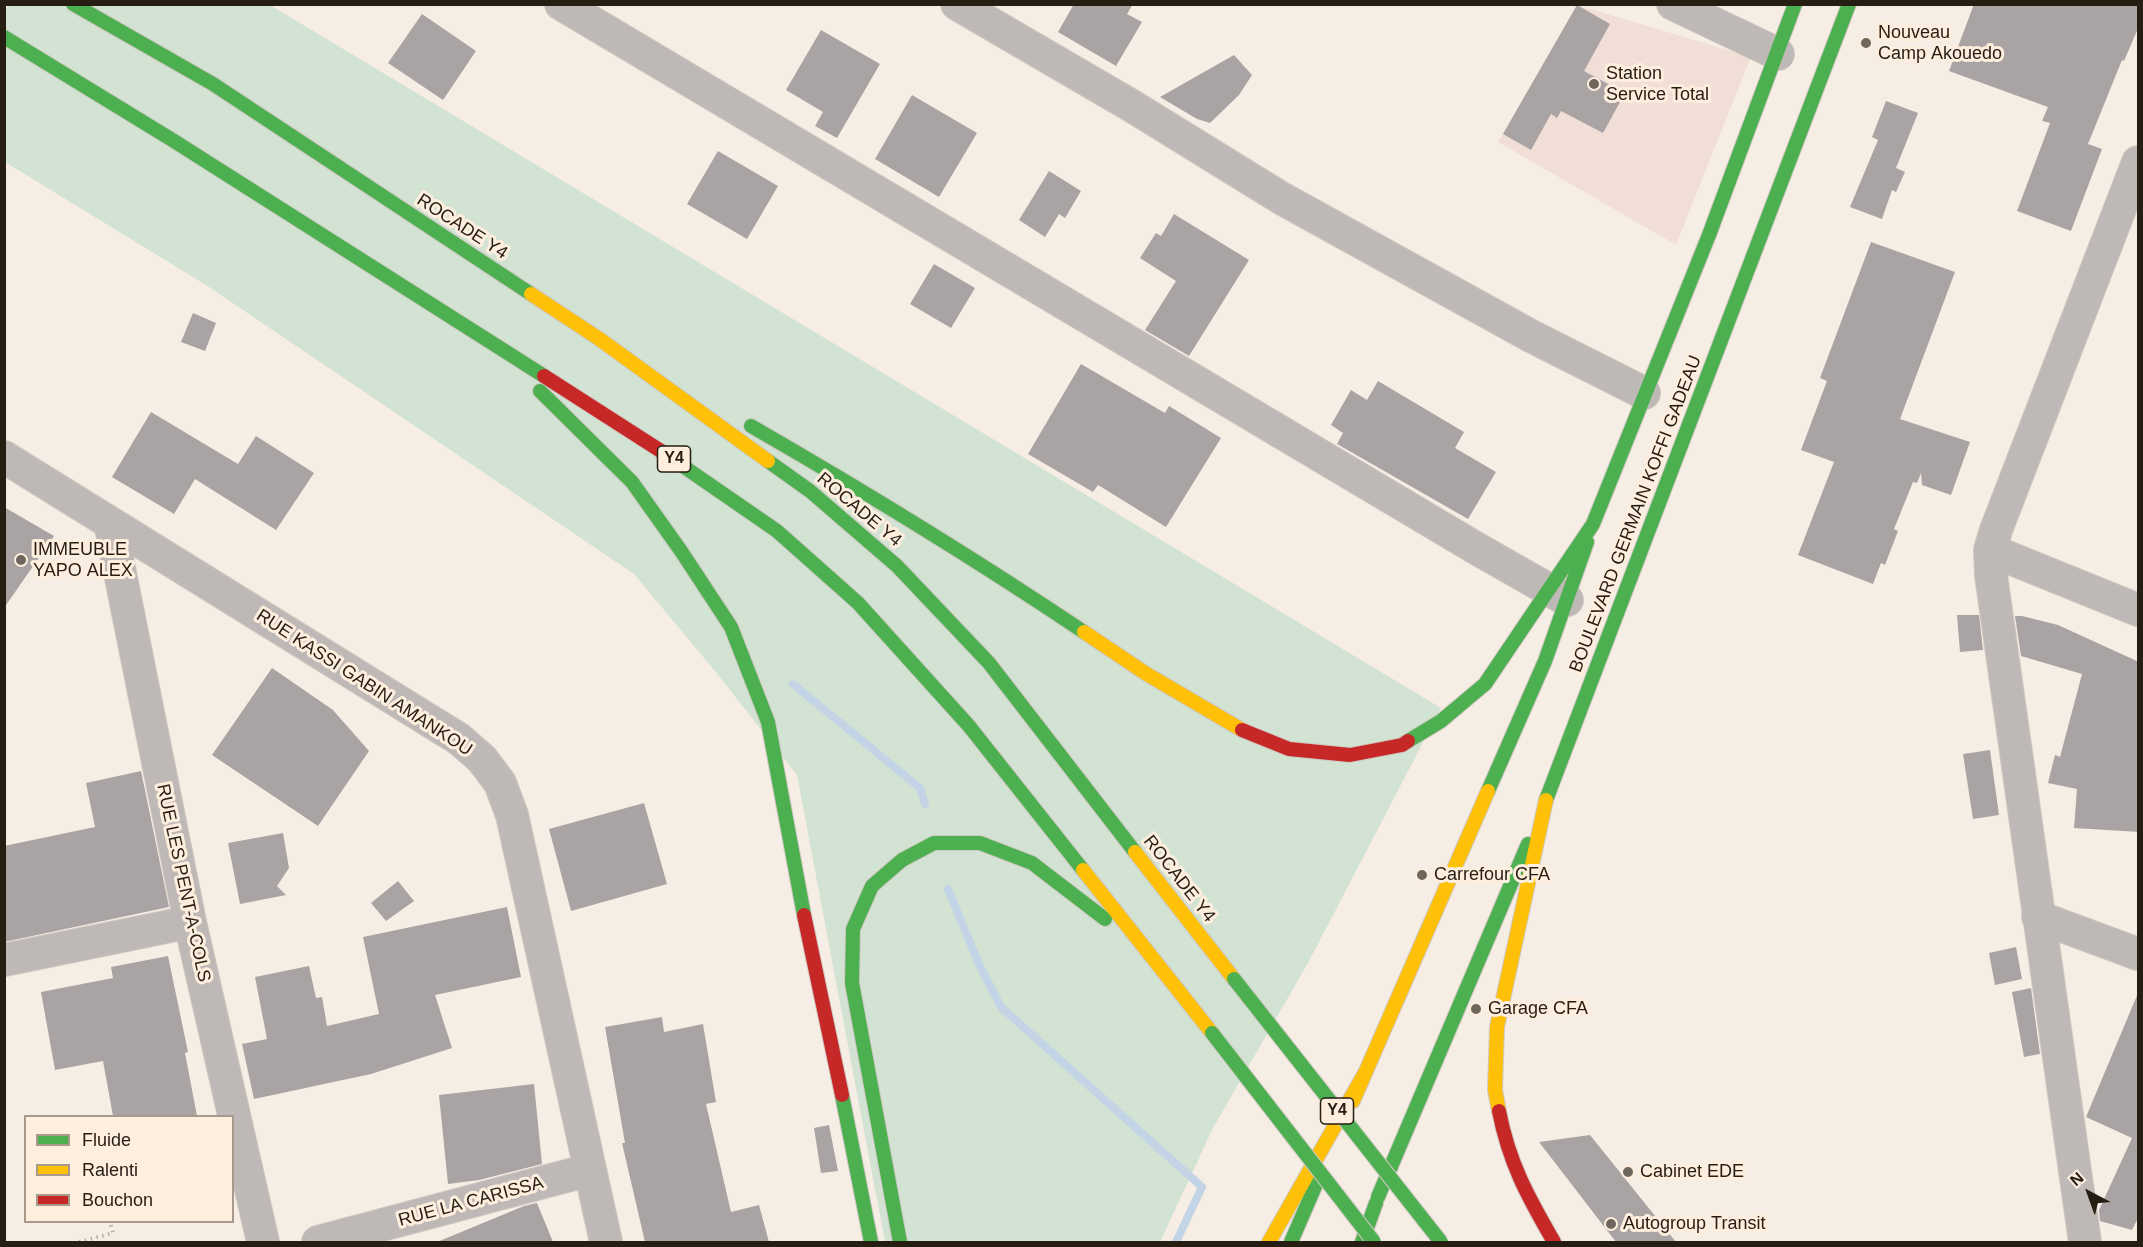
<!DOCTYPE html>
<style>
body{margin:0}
#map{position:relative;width:2143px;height:1247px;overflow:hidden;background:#f6eee5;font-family:Helvetica,sans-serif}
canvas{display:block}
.frame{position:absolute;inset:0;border:6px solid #261d13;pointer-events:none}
.legend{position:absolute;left:24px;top:1115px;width:210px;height:108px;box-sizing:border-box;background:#fdeede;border:2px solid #a79a8d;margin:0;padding:8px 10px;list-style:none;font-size:18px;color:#261d13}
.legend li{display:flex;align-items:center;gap:12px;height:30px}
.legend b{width:30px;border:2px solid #a79a8d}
.north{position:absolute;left:2059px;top:1163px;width:60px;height:60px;-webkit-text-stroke:4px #fdeede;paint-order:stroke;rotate:319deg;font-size:16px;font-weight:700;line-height:24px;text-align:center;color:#261d13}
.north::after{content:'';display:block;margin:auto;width:21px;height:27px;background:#261d13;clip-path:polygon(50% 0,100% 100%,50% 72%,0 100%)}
</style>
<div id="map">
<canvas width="2143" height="1247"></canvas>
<div class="frame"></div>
<ul class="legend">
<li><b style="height:8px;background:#4caf50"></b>Fluide</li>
<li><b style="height:8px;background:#ffc107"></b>Ralenti</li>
<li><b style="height:8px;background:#c62828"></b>Bouchon</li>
</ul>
<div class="north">N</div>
</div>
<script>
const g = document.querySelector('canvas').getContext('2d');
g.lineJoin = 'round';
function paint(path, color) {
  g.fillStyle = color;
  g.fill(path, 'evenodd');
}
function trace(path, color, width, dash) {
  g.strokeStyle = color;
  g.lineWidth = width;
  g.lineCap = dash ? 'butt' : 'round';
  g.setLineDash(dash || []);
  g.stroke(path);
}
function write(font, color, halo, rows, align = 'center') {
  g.font = font + ' Helvetica,sans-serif';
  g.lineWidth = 6;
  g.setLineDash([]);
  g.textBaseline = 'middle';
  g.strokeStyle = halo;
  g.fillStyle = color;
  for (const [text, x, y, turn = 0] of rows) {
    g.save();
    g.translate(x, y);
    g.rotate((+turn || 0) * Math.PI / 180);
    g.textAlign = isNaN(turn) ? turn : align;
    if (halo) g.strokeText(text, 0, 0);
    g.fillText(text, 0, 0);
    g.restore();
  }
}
const commercial = new Path2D(`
 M 1577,5 L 1751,57 L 1676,245 L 1498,142 Z`);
const green = new Path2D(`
 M 9,4 L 270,5 L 1441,708 L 1308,963 L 1213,1128 L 1160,1242 L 885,1242 L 797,775 L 715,671 L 634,574 L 206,285 L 5,162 L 4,12 Z`);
const stream = new Path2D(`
 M 793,684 L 920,788 L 925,804
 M 948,889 L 978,962 L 1001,1007 L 1202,1187 L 1176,1242`);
const building = new Path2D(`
 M 1074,4 L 1133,4 L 1127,14 L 1142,22 L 1116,66 L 1058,32 Z
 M 1974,4 L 2139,4 L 2139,26 L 2124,61 L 2122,60 L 2088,144 L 2102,149 L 2071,231 L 2017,211 L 2050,123 L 2042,121 L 2048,107 L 1949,71 Z
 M 1577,5 L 1610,24 L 1584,71 L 1625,93 L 1603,133 L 1561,111 L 1557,118 L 1551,114 L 1531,150 L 1503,134 Z
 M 422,14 L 476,51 L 443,100 L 388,63 Z
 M 821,30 L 880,64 L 837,138 L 815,126 L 823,112 L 786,90 Z
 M 1234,55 L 1252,75 L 1239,95 L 1210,123 L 1197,119 L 1160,97 Z
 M 912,95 L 977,133 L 939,197 L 875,159 Z
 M 1886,101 L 1918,113 L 1896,168 L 1905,172 L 1896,192 L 1892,190 L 1882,219 L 1850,207 L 1878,140 L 1872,137 Z
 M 718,151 L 778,186 L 747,239 L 687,204 Z
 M 1049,171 L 1081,191 L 1065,218 L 1059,214 L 1045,237 L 1019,220 Z
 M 1174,214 L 1249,260 L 1189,356 L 1145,330 L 1176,281 L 1140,258 L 1156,233 L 1161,236 Z
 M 1871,242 L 1955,272 L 1900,419 L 1970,442 L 1951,495 L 1922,485 L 1921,473 L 1917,483 L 1913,482 L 1894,529 L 1898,531 L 1885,565 L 1881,563 L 1873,584 L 1798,555 L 1834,462 L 1801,450 L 1827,381 L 1820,378 Z
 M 934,264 L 975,288 L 951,328 L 910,304 Z
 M 193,313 L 216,323 L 205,351 L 181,342 Z
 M 1081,364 L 1165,413 L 1169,406 L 1221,438 L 1166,527 L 1098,485 L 1093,492 L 1028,454 Z
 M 1378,381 L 1464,432 L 1455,448 L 1496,472 L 1468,519 L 1337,444 L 1343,433 L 1331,425 L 1351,390 L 1367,400 Z
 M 151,412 L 238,464 L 256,436 L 314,473 L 276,530 L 195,479 L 174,514 L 112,477 Z
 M 4,507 L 54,536 L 4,608 Z
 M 1957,615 L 1979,615 L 1983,650 L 1960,652 Z
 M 2015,616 L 2022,616 L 2058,625 L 2139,662 L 2139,832 L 2074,828 L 2077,789 L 2048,783 L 2055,755 L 2060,757 L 2082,674 L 2021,656 Z
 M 272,668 L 333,710 L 369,751 L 318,826 L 212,755 Z
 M 1990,750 L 1999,815 L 1973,819 L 1963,754 Z
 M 141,771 L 169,907 L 4,942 L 4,846 L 95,827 L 86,783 Z
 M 644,803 L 667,884 L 571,911 L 549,829 Z
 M 283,833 L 289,868 L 277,886 L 286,895 L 240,904 L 228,843 Z
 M 398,881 L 414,901 L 386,921 L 371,903 Z
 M 507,907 L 521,977 L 435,995 L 452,1048 L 371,1074 L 254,1099 L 242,1044 L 267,1039 L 255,977 L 309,966 L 316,998 L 322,997 L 327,1026 L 379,1014 L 363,937 Z
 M 2016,947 L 2022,979 L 1995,985 L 1989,953 Z
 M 168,956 L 188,1052 L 185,1053 L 197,1116 L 113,1116 L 103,1061 L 55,1070 L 41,992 L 113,978 L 111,967 Z
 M 2031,988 L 2040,1054 L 2024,1057 L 2012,992 Z
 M 2138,993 L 2139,1216 L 2132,1230 L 2100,1221 L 2099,1210 L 2132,1138 L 2086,1117 Z
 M 662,1017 L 664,1032 L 703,1024 L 716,1102 L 706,1104 L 731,1212 L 759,1205 L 769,1242 L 645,1242 L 622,1143 L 625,1143 L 605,1027 Z
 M 534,1084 L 542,1164 L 479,1180 L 448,1184 L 439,1095 Z
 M 829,1125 L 838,1171 L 821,1173 L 814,1128 Z
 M 1590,1135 L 1676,1242 L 1616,1242 L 1539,1142 Z
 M 537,1203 L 553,1242 L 437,1242 L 524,1206 Z`);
const path = new Path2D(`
 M 79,1242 L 113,1233 L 110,1222`);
const street = new Path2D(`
 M 561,4 L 1474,547 L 1567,600
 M 957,4 L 1132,106 L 1281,198 L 1531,336 L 1644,393
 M 1673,4 L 1778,54
 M 4,457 L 459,739 L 482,759 L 500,783 L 512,815 L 606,1242
 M 110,523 L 190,922 L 263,1242
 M 1990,550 L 2138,610
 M 2038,917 L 2138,954
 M 4,960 L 190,922
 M 318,1242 L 589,1170
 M 2085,1242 L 1991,575 L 1990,550 L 1996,530 L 2138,162`);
const fast = new Path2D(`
 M 73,4 L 213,84 L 531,294
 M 4,37 L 174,141 L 544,376
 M 540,391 L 632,482 L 681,551 L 731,627 L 768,722 L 804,915
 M 751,426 C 864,491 975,559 1084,632
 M 664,453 L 777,531 L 858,603 L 969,726 L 1083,870
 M 768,461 L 810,491 L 897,566 L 989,663 L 1135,852
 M 1593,524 L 1709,235 L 1795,4
 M 1408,741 L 1441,721 L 1485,684 L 1593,524
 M 1488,791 L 1545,661 L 1587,542
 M 1546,800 L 1849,4
 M 842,1095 L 871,1242
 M 1378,1197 L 1528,844
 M 900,1242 L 852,983 L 853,929 L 872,886 L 902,860 L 934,843 L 980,843 L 1032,863 L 1105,919
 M 1291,1242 L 1320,1175
 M 1362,1242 L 1376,1203`);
const slow = new Path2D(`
 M 531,294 L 598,338 L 768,461
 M 1084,632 L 1145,673 L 1242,730
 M 1135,852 L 1234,979
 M 1083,870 L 1212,1033
 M 1353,1101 L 1488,791
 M 1499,1111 L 1495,1090 L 1497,1027 L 1546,800
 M 1269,1242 L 1365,1073`);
const jam = new Path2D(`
 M 544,376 L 664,453
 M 1242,730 L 1289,749 L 1350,755 L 1402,745 L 1408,741
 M 804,915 L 842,1095
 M 1499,1111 C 1509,1163 1528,1197 1554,1242`);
const fastBridge = new Path2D(`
 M 1234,979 L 1441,1242
 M 1212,1033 L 1374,1242`);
const markers = [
 [1866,43,6,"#6f665c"],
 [1594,84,6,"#6f665c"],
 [21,560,6,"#6f665c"],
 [1422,875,6,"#6f665c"],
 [1476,1009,6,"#6f665c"],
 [1628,1172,6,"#6f665c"],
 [1611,1224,6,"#6f665c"]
];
const shields = [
 [674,459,33],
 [1337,1111,33]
];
const shieldNames = [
 ["Y4",674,459],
 ["Y4",1337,1111]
];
const poiNames = [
 ["Nouveau",1878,33],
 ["Camp Akouedo",1878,54],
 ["Station",1606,74],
 ["Service Total",1606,95],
 ["IMMEUBLE",33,550],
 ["YAPO ALEX",33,571],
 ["Carrefour CFA",1434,875],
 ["Garage CFA",1488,1009],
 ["Cabinet EDE",1640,1172],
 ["Autogroup Transit",1623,1224]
];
const streetNames = [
 ["ROCADE Y4",462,227,33],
 ["ROCADE Y4",859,510,40],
 ["BOULEVARD GERMAIN KOFFI GADEAU",1636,514,-69],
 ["RUE KASSI GABIN AMANKOU",364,683,33],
 ["ROCADE Y4",1179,879,52],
 ["RUE LES PENT-A-COLS",183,883,78],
 ["RUE LA CARISSA",471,1202,-15]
];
paint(commercial, '#f1dfd7');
paint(green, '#d2e2d3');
trace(stream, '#c3d4e6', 8);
paint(building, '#aaa3a4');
trace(street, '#cfc8c1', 34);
trace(fast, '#cfc8c1', 16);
trace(slow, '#cfc8c1', 16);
trace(jam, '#cfc8c1', 16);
trace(path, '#b5afac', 4, [1.5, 4.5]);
trace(street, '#beb8b6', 32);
trace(fast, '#4caf50', 14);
trace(slow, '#ffc107', 14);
trace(jam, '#c62828', 14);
trace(fastBridge, '#cfc8c1', 16, []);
trace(fastBridge, '#4caf50', 14);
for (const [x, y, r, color] of markers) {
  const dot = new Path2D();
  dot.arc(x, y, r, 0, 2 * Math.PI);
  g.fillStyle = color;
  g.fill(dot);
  trace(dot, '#fdeede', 2);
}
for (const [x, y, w] of shields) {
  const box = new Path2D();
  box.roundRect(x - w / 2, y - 13, w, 26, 4.5);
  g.fillStyle = '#fdeede';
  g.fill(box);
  trace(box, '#261d13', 1.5);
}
write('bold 16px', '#261d13', null, shieldNames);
write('18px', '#261d13', '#fdeede', poiNames, 'left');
write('18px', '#261d13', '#fdeede', streetNames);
</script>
